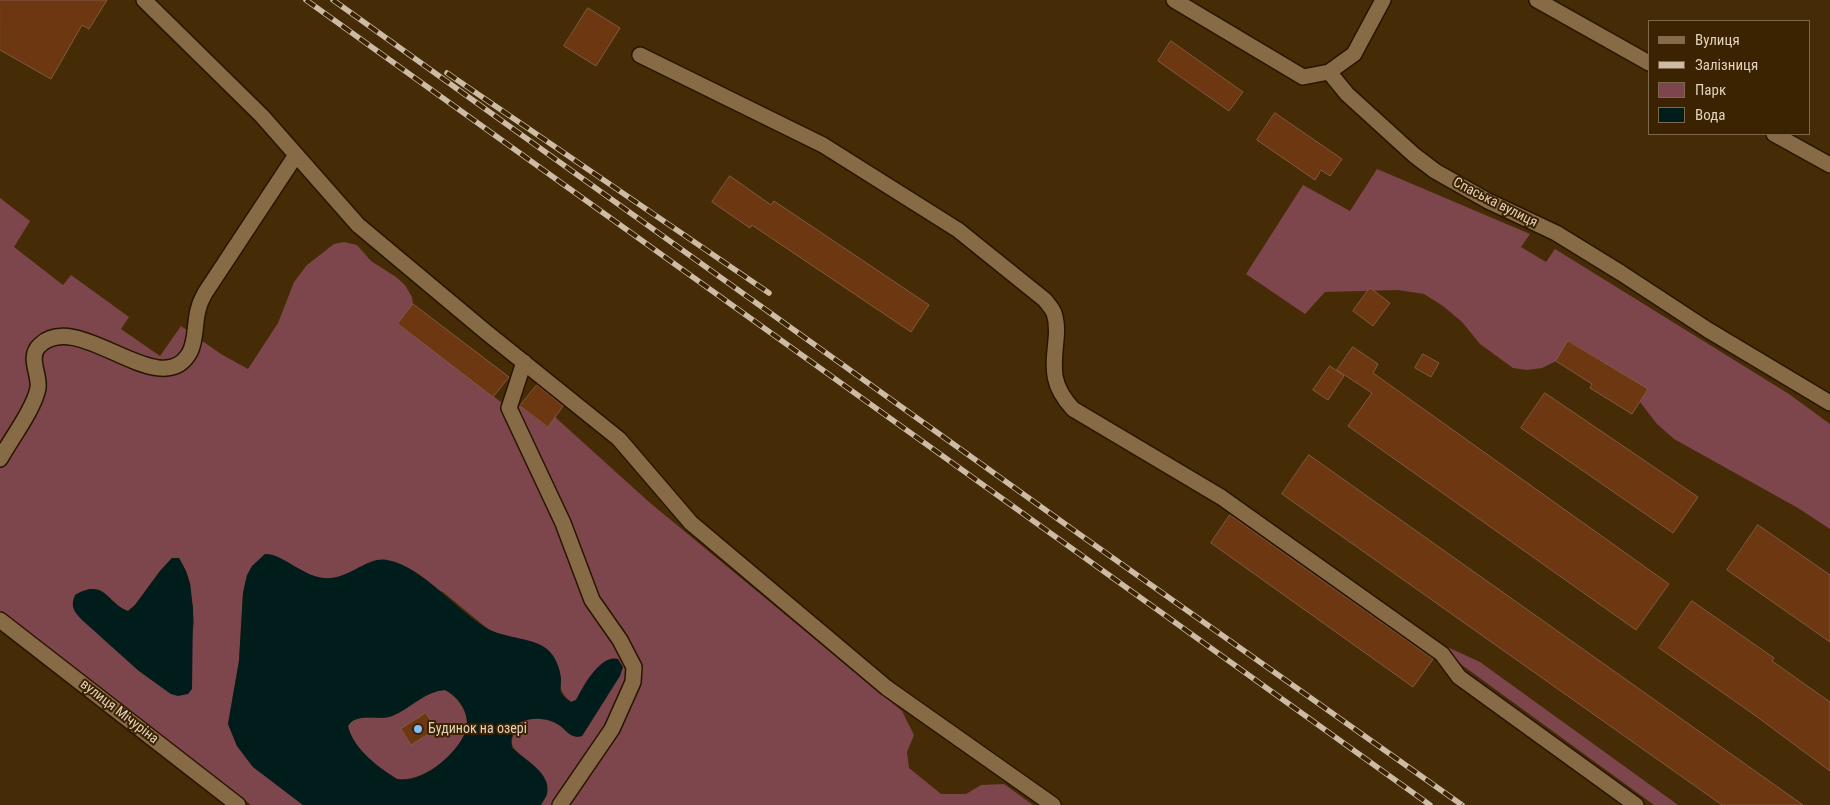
<!DOCTYPE html>
<meta charset="utf-8">
<style>
body{margin:0}
#map{position:relative;width:1830px;height:805px;overflow:hidden;background:#462c06;font-family:"Roboto Condensed",sans-serif}
canvas{display:block}
.legend{position:absolute;left:1648px;top:20px;width:162px;height:115px;box-sizing:border-box;background:#3b2200;border:1px solid #7e684c;margin:0;padding:6px 9px;list-style:none;font-size:15px;color:#e2d2bf}
.legend li{display:flex;align-items:center;gap:10px;height:25px}
.legend b{width:25px;border:1px solid #7e684c}
</style>
<div id="map">
<canvas width="1830" height="805"></canvas>
<ul class="legend">
<li><b style="height:6px;background:#876a46"></b>Вулиця</li>
<li><b style="height:6px;background:#cdbba6"></b>Залізниця</li>
<li><b style="height:14px;background:#7d454c"></b>Парк</li>
<li><b style="height:14px;background:#001d1c"></b>Вода</li>
</ul>
</div>
<script>
const g = document.querySelector('canvas').getContext('2d');
g.lineJoin = 'round';
function paint(path, color) {
  g.fillStyle = color;
  g.fill(path, 'evenodd');
}
function trace(path, color, width, dash) {
  g.strokeStyle = color;
  g.lineWidth = width;
  g.lineCap = dash ? 'butt' : 'round';
  g.setLineDash(dash || []);
  g.stroke(path);
}
function write(font, color, halo, rows, align = 'center') {
  g.font = font + ' "Roboto Condensed",sans-serif';
  g.lineWidth = 4;
  g.setLineDash([]);
  g.textBaseline = 'middle';
  g.strokeStyle = halo;
  g.fillStyle = color;
  for (const [text, x, y, turn = 0] of rows) {
    g.save();
    g.translate(x, y);
    g.rotate((+turn || 0) * Math.PI / 180);
    g.textAlign = isNaN(turn) ? turn : align;
    if (halo) g.strokeText(text, 0, 0);
    g.fillText(text, 0, 0);
    g.restore();
  }
}
const green = new Path2D(`
 M 1377,169 L 1530,234 L 1521,247 L 1546,262 L 1555,249 L 1789,394 L 1830,424 L 1830,529 L 1798,508 L 1674,439 L 1657,424 L 1640,402 L 1647,389 L 1569,341 L 1556,361 L 1542,368 L 1527,370 L 1513,368 L 1480,344 L 1462,322 L 1443,306 L 1424,294 L 1398,290 L 1325,292 L 1305,314 L 1246,274 L 1303,185 L 1350,211 Z
 M 0,198 L 30,221 L 14,247 L 63,285 L 71,275 L 129,317 L 121,329 L 160,356 L 181,326 L 221,354 L 248,369 L 278,323 L 294,282 L 307,265 L 334,244 L 344,242 L 357,245 L 371,261 L 396,277 L 405,285 L 412,297 L 413,304 L 398,324 L 509,408 L 520,406 L 547,427 L 555,417 L 649,502 L 902,711 L 914,735 L 907,752 L 909,768 L 941,794 L 966,794 L 981,785 L 1004,784 L 1033,805 L 541,805 L 547,794 C 541,784 536,771 529,763 C 512,744 507,751 517,723 C 529,717 547,717 559,725 C 568,731 570,739 582,736 L 607,696 L 603,663 L 588,679 L 576,700 L 571,702 C 562,694 560,691 561,679 L 535,643 L 502,635 L 488,629 L 443,592 L 367,564 C 335,581 323,585 290,564 C 280,559 276,554 265,554 L 247,575 L 243,593 L 239,661 L 228,724 L 237,746 L 253,767 L 303,805 L 251,805 L 0,612 ZM 172,558 L 179,558 L 186,571 L 190,583 L 194,622 L 191,646 L 171,694 L 139,671 L 101,637 L 75,595 C 104,578 108,604 128,611 L 135,605 L 160,571 Z
 M 1443,645 L 1480,662 L 1678,805 L 1654,805 L 1440,649 Z
 M 445,690 C 460,698 472,717 465,733 C 456,755 422,783 397,779 C 379,768 353,749 348,726 C 356,712 378,721 392,716 C 410,709 425,691 445,690 Z`);
const water = new Path2D(`
 M 265,554 C 283,554 301,575 323,578 C 349,581 366,556 387,560 C 423,566 458,613 490,630 C 507,638 533,638 547,649 C 555,655 561,670 561,680 C 561,685 559,690 562,694 C 564,697 568,700 571,702 L 576,700 C 583,687 600,654 618,659 L 623,667 L 620,676 L 582,736 C 570,739 568,731 559,725 C 547,717 529,717 517,724 L 511,740 L 512,748 C 525,760 552,773 547,794 C 546,798 542,802 541,805 L 303,805 L 253,767 L 237,746 L 228,724 L 239,661 L 243,593 L 247,575 L 252,566 ZM 445,690 C 460,697 472,717 465,733 C 456,755 422,784 397,779 C 379,768 353,749 348,726 C 356,712 378,721 392,716 C 410,709 425,691 445,690 Z
 M 172,558 L 179,558 L 186,571 L 190,584 L 193,608 L 192,689 L 188,694 L 178,696 L 171,694 L 139,671 L 82,620 C 74,612 70,606 75,595 C 106,577 107,604 128,611 L 135,605 L 160,571 Z`);
const building = new Path2D(`
 M 0,0 L 107,0 L 89,29 L 82,25 L 51,79 L 0,50 Z
 M 588,8 L 620,28 L 596,66 L 564,46 Z
 M 1171,41 L 1243,92 L 1229,111 L 1158,61 Z
 M 1275,113 L 1342,159 L 1330,176 L 1321,170 L 1315,180 L 1257,140 Z
 M 730,176 L 771,205 L 774,201 L 929,305 L 911,332 L 752,225 L 750,228 L 712,202 Z
 M 1370,288 L 1390,303 L 1373,326 L 1353,311 Z
 M 413,304 L 509,377 L 493,397 L 398,324 Z
 M 1568,341 L 1648,389 L 1632,414 L 1590,388 L 1592,384 L 1556,361 Z
 M 1353,347 L 1378,364 L 1373,373 L 1669,584 L 1636,630 L 1348,426 L 1372,393 L 1337,370 Z
 M 1423,354 L 1439,363 L 1431,377 L 1415,368 Z
 M 1330,366 L 1344,376 L 1328,400 L 1313,390 Z
 M 537,385 L 563,406 L 548,427 L 520,406 Z
 M 1545,393 L 1698,497 L 1673,533 L 1521,428 Z
 M 1309,455 L 1803,805 L 1722,805 L 1282,494 Z
 M 1230,515 L 1433,659 L 1413,687 L 1211,543 Z
 M 1758,525 L 1830,575 L 1830,642 L 1727,570 Z
 M 1692,601 L 1774,658 L 1772,661 L 1830,702 L 1830,771 L 1756,716 L 1659,648 Z
 M 426,713 L 436,729 L 411,745 L 401,729 Z`);
const minor = new Path2D(`
 M 144,0 L 262,116 L 358,225 L 486,332 L 619,439 L 691,523 L 887,688 L 1053,805
 M 1174,0 L 1303,77 L 1329,72 L 1347,94 L 1414,155 L 1435,171 L 1488,201 L 1556,233 L 1621,273 L 1708,330 L 1830,403
 M 1537,0 L 1649,63
 M 640,55 L 823,145 L 958,230 L 1045,300 C 1048,304 1052,308 1054,313 C 1057,322 1057,331 1056,340 C 1053,370 1051,385 1073,409 L 1221,497 L 1442,654 L 1459,677 L 1636,805
 M 1329,72 L 1354,54 L 1383,0
 M 1774,134 L 1830,165
 M 524,362 L 509,408 L 563,523 L 592,600 L 620,640 L 634,667 L 633,682 L 612,729 L 560,805
 M 0,459 C 11,439 34,409 38,388 C 40,374 27,357 40,345 C 79,308 161,405 190,352 C 197,338 194,321 199,307 C 200,302 203,297 205,293 L 296,155
 M 0,620 L 238,805`);
const rail = new Path2D(`
 M 306,0 L 1430,805
 M 333,0 L 1079,534 L 1462,805
 M 447,73 L 769,293`);
const markers = [
 [418,729,5,"#83bcfb"]
];
const streetNames = [
 ["Спаська вулиця",1495,203,27],
 ["вулиця Мічуріна",119,712,38]
];
const poiNames = [
 ["Будинок на озері",428,729]
];
paint(green, '#7d454c');
paint(water, '#001d1c');
paint(building, '#6c3711');
trace(building, '#815a42', 1);
trace(minor, '#281500', 18);
trace(minor, '#876a46', 15);
trace(rail, '#cdbba6', 5.5);
trace(rail, '#3b2200', 4, [11]);
for (const [x, y, r, color] of markers) {
  const dot = new Path2D();
  dot.arc(x, y, r, 0, 2 * Math.PI);
  g.fillStyle = color;
  g.fill(dot);
  trace(dot, '#3b2200', 2);
}
write('14px', '#e2d2bf', '#3b2200', streetNames);
write('14px', '#e2d2bf', '#3b2200', poiNames, 'left');
</script>
